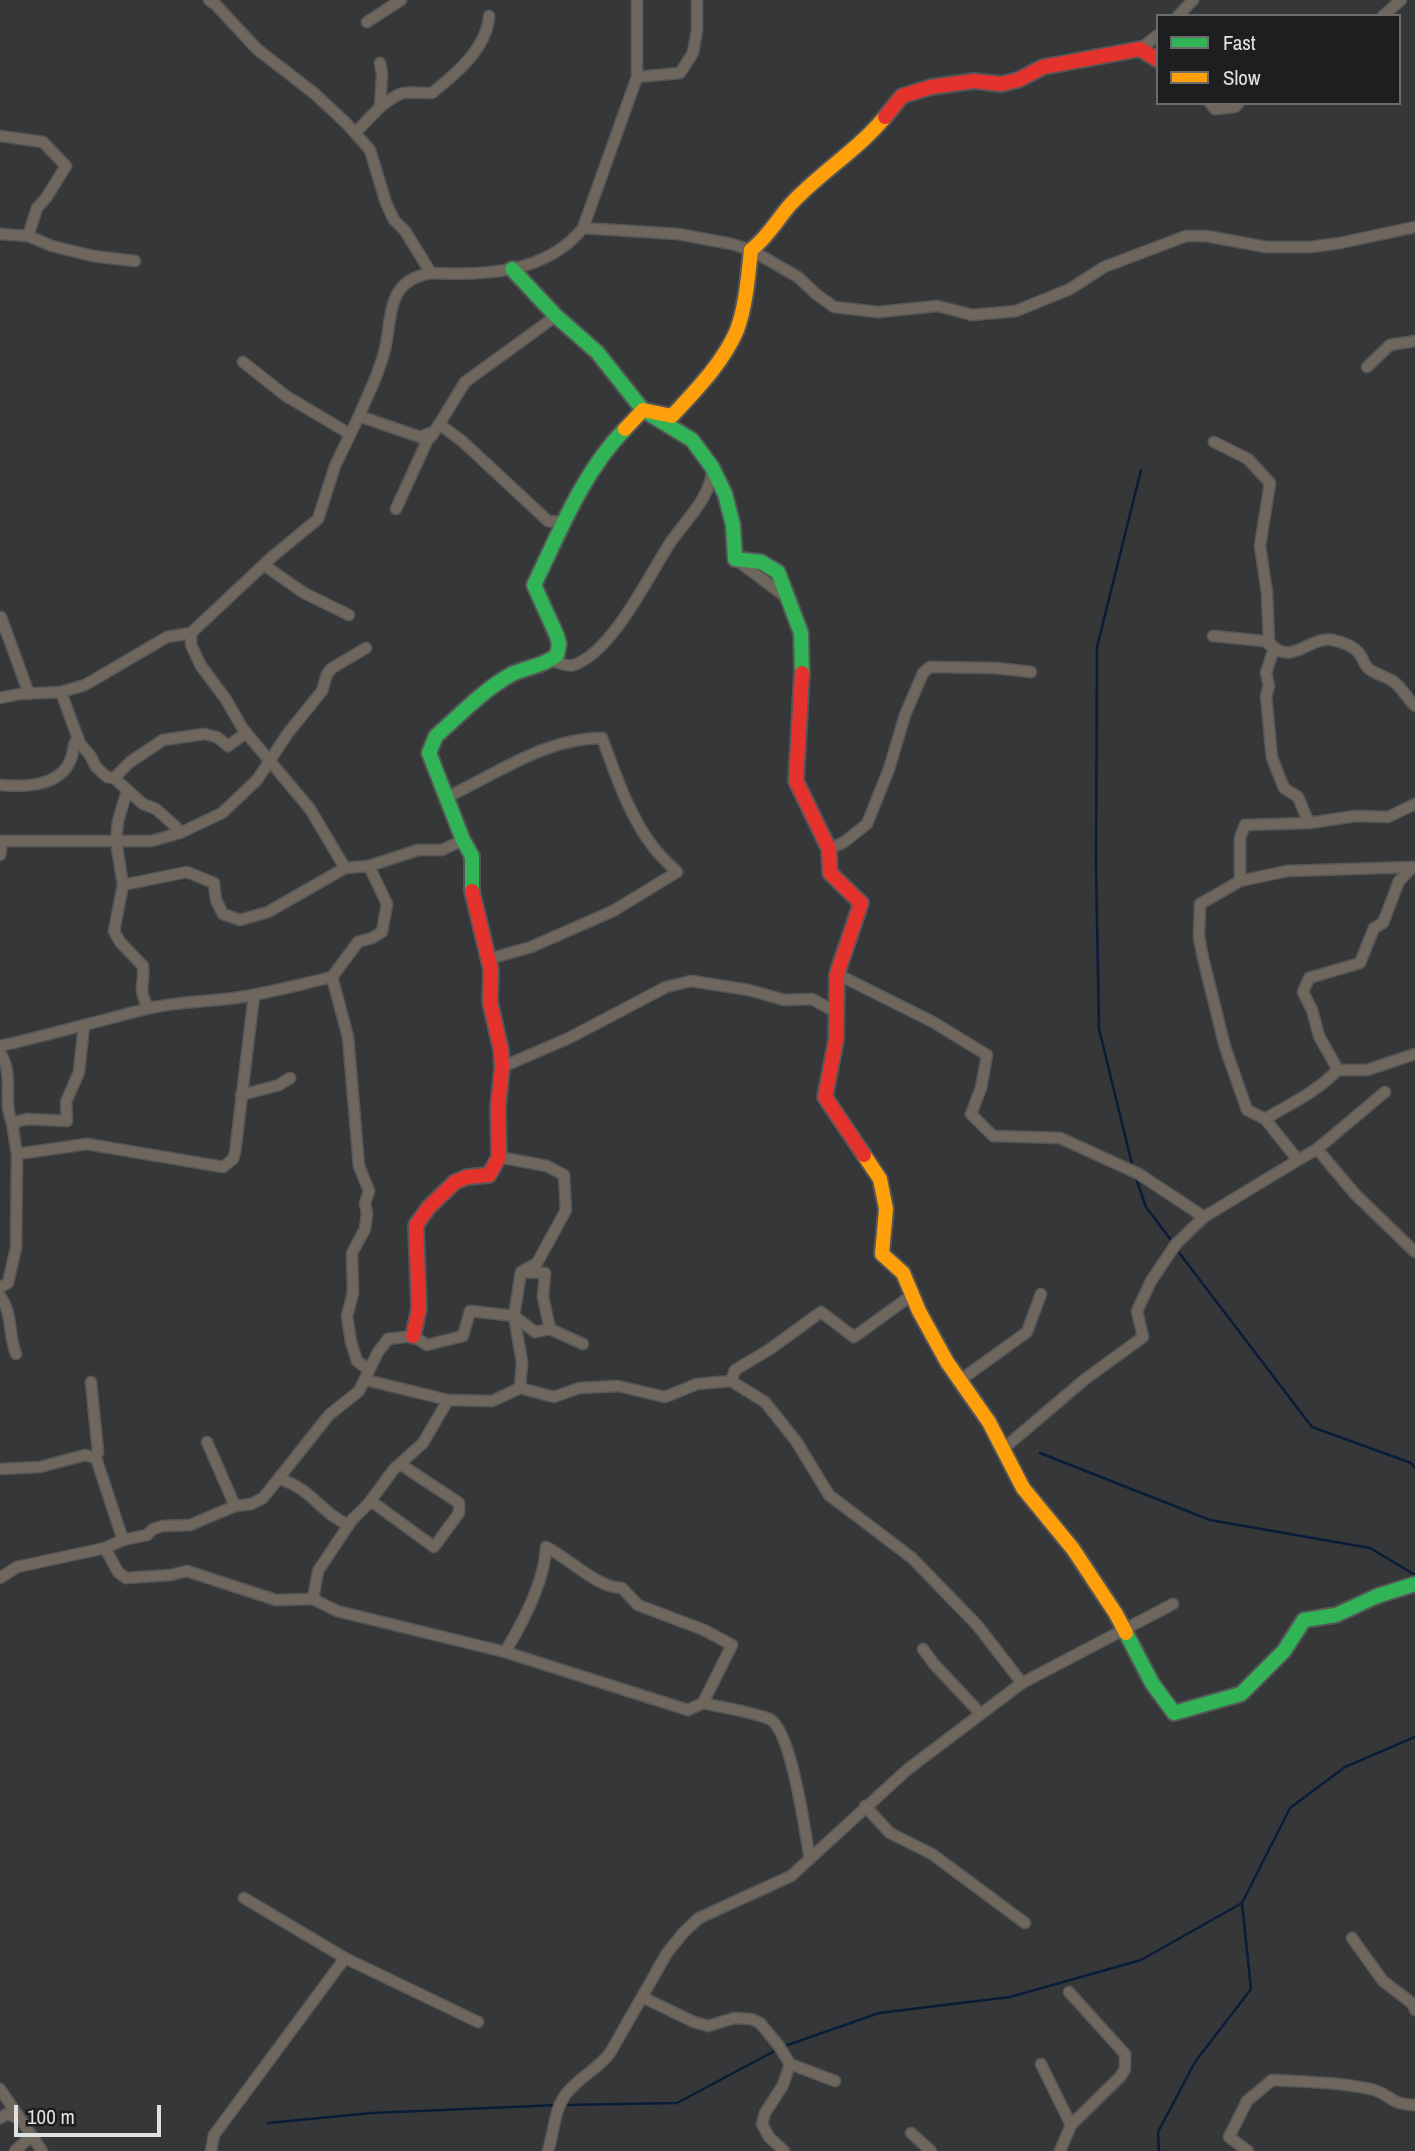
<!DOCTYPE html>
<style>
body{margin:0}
#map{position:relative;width:1415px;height:2151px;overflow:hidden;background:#363738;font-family:"Archivo Narrow",sans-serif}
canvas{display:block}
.legend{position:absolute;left:1156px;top:14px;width:245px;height:91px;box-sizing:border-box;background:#1d1e1f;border:2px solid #6b6c6d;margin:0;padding:9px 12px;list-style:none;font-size:21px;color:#e0e1e2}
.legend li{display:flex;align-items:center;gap:14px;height:35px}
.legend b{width:35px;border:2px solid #6b6c6d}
.scale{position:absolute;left:14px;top:2105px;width:147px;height:32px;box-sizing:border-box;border:4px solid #e0e1e2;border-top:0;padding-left:9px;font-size:21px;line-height:24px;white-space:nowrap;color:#e0e1e2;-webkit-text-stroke:5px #1d1e1f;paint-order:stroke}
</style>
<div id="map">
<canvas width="1415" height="2151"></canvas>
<ul class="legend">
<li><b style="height:9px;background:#30b455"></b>Fast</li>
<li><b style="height:9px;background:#ff9f0a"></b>Slow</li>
</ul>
<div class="scale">100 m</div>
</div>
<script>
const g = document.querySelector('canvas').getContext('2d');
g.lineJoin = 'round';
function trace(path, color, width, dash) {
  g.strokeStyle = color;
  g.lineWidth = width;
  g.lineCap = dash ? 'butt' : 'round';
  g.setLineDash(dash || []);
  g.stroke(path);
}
const stream = new Path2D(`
 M 1133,1168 L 1099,1029 L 1096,866 L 1097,647 L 1141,470
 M 1136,1178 L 1146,1207 L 1174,1244
 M 1177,1250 L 1312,1427 L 1411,1463 L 1415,1468
 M 1040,1453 L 1210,1520 L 1370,1548 L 1415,1575
 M 565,2105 L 677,2103 L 782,2047 L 879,2013 L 1010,1997 L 1141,1960 L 1242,1903 L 1290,1808 L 1345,1767 L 1415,1737
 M 268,2123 L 372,2113 L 558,2105
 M 1159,2151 L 1158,2132 L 1195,2062 L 1251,1989 L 1242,1903`);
const street = new Path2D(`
 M 209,0 L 216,5 L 257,49 L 315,94 L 347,124 L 370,150 L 386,203 L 394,220 L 405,231 L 431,273 C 484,276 547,273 583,228 L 637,77 L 637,0
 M 1178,16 L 1193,0
 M 1383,16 L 1401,0
 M 367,22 L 401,0
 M 1140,49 L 1158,35
 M 637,77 L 680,73 L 693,53 L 697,30 L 697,0
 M 1210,103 L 1215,109 L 1235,107 L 1239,103
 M 380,107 C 405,88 402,93 432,93 C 456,74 487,48 489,16
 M 355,133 L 380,107 L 382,74 L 380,63
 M 0,136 L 43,142 L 66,166 L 46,198 L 37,208 L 28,236
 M 583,228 L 678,234 L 732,244 L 751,250 L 798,277 L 816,294 L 834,307 L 878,312 L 938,306 L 972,315 L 1016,311 L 1070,289 L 1104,267 L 1186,236 L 1206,236 L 1266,247 L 1311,247 L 1340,243 L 1415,227
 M 0,234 L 28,236 L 52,246 L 93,256 L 135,261
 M 243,362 L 286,396 L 350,434
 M 1367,367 L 1390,345 L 1415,341
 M 359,416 C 368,394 380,372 385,349 C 393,314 386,281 431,273
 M 439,424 L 462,441 L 548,521 L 563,522
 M 1214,442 L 1248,459 L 1270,483 L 1260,546 L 1267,593 L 1269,642 C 1290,669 1310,635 1333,640 C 1342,642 1356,647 1361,656 C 1364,661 1364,665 1369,669 C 1377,675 1386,676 1394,682 C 1403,689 1407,698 1415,706
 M 396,509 L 427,441 L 433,434
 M 738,561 L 787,598
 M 264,565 L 304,593 L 349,615
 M 1,617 L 29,694
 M 191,633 L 191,645 L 201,666 L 225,698 L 243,729 L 310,809 L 345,868 L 369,866 L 418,850 L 442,850 L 463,840
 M 1213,636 L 1264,641 L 1274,648 L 1266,673 L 1269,686 L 1266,696 L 1272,758 L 1284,788 L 1298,797 L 1309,823
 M 553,661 C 560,663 567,667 574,665 C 613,651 648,577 670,543 C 685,521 712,496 712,469
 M 61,692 L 80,744 L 90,755 L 96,767 L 107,777 L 114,778 L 143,804 L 156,809 L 176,827 L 180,833 L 222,813 L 257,780 L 288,733 L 322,691 L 327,674 L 332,668 L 366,648
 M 0,698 L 20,694 L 61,692 L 85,685 L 167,637 L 191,633 L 272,557 L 318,519 L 335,466 L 359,416 L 420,437 L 435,431 L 465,382 L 556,316
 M 114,778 L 130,762 L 163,740 L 204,734 L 217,737 L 228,746 L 246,733
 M 0,785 C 25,787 60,787 71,759 C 74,751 72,745 78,737
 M 447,797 C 497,774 545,738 602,738 C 616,775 629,816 654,848 C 661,857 670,865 677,872 L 613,911 L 531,947 L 489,959
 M 1415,804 L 1388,817 L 1356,816 L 1309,823 L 1245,825 L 1240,838 L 1240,881 L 1200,904 L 1199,937 L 1203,958 L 1225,1047 L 1247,1110 L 1265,1119 L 1298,1160 L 1317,1149 L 1355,1194 L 1415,1252
 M 0,841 L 116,841 L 118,821 L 127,791
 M 829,849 L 844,842 L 867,824 L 889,769 L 905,715 L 923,673 L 930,667 L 996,668 L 1031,672
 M 0,855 L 2,841
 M 1240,881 L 1287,871 L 1413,867 L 1399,881 L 1383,923 L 1374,928 L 1360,963 L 1309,978 L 1303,992 L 1312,1010 L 1319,1036 L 1338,1070 L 1367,1070 L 1415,1054
 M 123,885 L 187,872 L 214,883 L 216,900 L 223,914 L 240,920 L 268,912 L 345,868
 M 837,974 L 933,1022 L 987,1055 L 981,1088 L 971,1114 L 993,1136 L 1060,1138 L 1139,1174 L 1204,1217
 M 332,977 L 348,1037 L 359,1166 L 369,1191 L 365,1203 L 367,1213 L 365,1229 L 352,1253 L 353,1293 L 347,1316 L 351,1342 L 357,1361 L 369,1370
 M 148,1008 C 137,985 145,988 143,966 L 120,942 L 114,931 L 123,885 L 116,841 L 151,841 L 180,833
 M 0,1046 C 49,1035 98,1021 146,1009 C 173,1002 200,1002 226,999 C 262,995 297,985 332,977 L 358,942 L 372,938 L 382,932 L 387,904 L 369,866
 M 0,1053 C 15,1075 2,1099 12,1123 L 27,1119 L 67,1121 L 66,1102 L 79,1072 L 84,1025
 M 502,1067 L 569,1038 L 666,987 L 691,981 L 749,990 L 784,1000 L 812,999 L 836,1012
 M 241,1095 L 279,1085 L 290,1078
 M 1265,1119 C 1295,1101 1312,1095 1338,1070
 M 1317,1149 L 1385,1092
 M 17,1154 L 87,1144 L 223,1167 L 233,1159 L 235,1153 L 254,995
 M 499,1157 L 547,1166 L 564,1175 L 566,1210 L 537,1263 L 521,1272 L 514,1316 L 522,1362 L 520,1388
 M 522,1272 L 545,1273 L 543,1297 L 550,1329
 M 0,1287 L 8,1283 L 16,1248 L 17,1154 L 12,1123
 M 0,1296 C 13,1314 8,1334 16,1354
 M 366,1380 L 448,1400 L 492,1401 L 520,1388 L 554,1397 L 579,1388 L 618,1386 L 665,1397 L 697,1384 L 731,1381 L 765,1402 L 796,1441 L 829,1495 L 912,1558 L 977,1625 L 1022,1683
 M 731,1381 L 735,1370 L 770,1349 L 821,1312 L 854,1337 L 912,1295
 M 959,1381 L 1027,1332 L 1041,1294
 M 91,1382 L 98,1452 L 96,1458
 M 207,1442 L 235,1506
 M 1003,1449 L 1084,1380 L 1143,1337 L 1137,1311 L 1151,1281 L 1176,1244 L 1204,1217 L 1298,1160
 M 0,1469 L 40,1467 L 85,1455 L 96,1458 L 123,1540
 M 279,1479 C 312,1488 320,1513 349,1525
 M 371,1501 L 434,1547 L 459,1513 L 459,1503 L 400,1464
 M 105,1548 L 118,1572 L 126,1578 L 171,1575 L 187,1571 L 276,1600 L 313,1599 L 337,1611 L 505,1652 L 688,1710 L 703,1703 L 732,1645 L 704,1630 L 638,1605 L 622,1588 C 597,1588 569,1558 546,1547 C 545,1580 522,1624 505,1652
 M 0,1578 L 17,1567 L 105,1548 L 123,1540 L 147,1535 L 153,1529 L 163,1526 L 190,1525 L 235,1506 L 251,1504 L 263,1498 L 329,1415 L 359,1391 L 378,1352 L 388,1339 L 413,1336 L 427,1345 L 463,1336 L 470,1311 L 514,1316 L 535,1332 L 550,1329 L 583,1344
 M 313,1599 L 318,1571 L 352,1520 L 369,1503 L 394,1469 L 423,1443 L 448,1400
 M 923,1649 L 934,1664 L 980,1713
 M 703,1703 C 718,1707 760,1713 771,1720 C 792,1734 805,1832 810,1859
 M 865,1806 L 890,1833 L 932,1854 L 1025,1923
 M 244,1898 L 345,1958 L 478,2022
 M 1352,1938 L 1383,1981 L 1413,2004 L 1415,2010
 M 642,1997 L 694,2022 L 708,2026 L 734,2018 L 751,2019 L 760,2023 L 779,2046 L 790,2064 L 835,2081
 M 1041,2064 L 1071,2125
 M 0,2089 L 42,2151
 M 0,2118 L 7,2114 L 19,2119
 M 911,2133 L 931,2151
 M 15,2151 L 31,2136
 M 211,2151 L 214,2135 L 345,1958
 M 548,2151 C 554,2132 554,2110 566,2094 C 578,2078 598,2069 610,2053 L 667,1953 L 684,1932 L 699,1918 L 791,1876 L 908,1769 L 1022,1683 L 1173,1604
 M 784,2151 L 769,2137 L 762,2124 L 765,2113 L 783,2085 L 790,2064
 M 1060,2151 L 1071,2125 L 1120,2077 L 1125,2069 L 1125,2054 L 1069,1992
 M 1248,2151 L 1229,2137 L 1247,2101 L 1272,2080 C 1305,2082 1338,2082 1370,2089 C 1390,2093 1390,2105 1415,2105`);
const fast = new Path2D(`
 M 512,269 L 556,316 L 597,352 L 643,410 L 692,440 L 712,467 L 725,494 L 733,525 L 735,559 L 761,562 L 778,572 L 801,633 L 802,673
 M 472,891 L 472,856 L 463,840 L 429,753 L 436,736 C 460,715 484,689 512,674 C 527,667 544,666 557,655 L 559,644 L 557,636 L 534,585 C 560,531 583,472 625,429
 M 1126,1633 L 1152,1683 L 1174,1713 L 1241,1694 L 1284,1651 L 1304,1620 L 1336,1615 L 1377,1596 L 1415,1584`);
const slow = new Path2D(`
 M 625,429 L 643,410 L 672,416 C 696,390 723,363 737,330 C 746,305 748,277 751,250 C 768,237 776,221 790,205 C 819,173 857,151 885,117
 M 864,1155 L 880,1179 L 886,1209 L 882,1254 L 903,1273 L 919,1311 L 947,1362 L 989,1422 L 1023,1488 L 1073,1549 L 1116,1614 L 1126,1633`);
const jam = new Path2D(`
 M 885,117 L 902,96 L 931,87 L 974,81 L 1001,84 L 1018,80 L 1043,67 L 1140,49 L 1158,60
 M 802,673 L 796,781 L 829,849 L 830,873 L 861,903 L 837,974 L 836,1040 L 825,1097 L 864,1155
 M 413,1336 L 419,1309 L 416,1225 L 429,1207 L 455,1182 L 467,1177 L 489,1175 L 499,1157 L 498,1107 L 502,1067 L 501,1050 L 490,1002 L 491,970 L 472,891`);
trace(stream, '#091d39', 2.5);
trace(street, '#555657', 13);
trace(fast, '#555657', 18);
trace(slow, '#555657', 18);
trace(jam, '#555657', 18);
trace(street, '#6f665d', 10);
trace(fast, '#30b455', 14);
trace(slow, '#ff9f0a', 14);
trace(jam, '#e5322d', 14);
</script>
